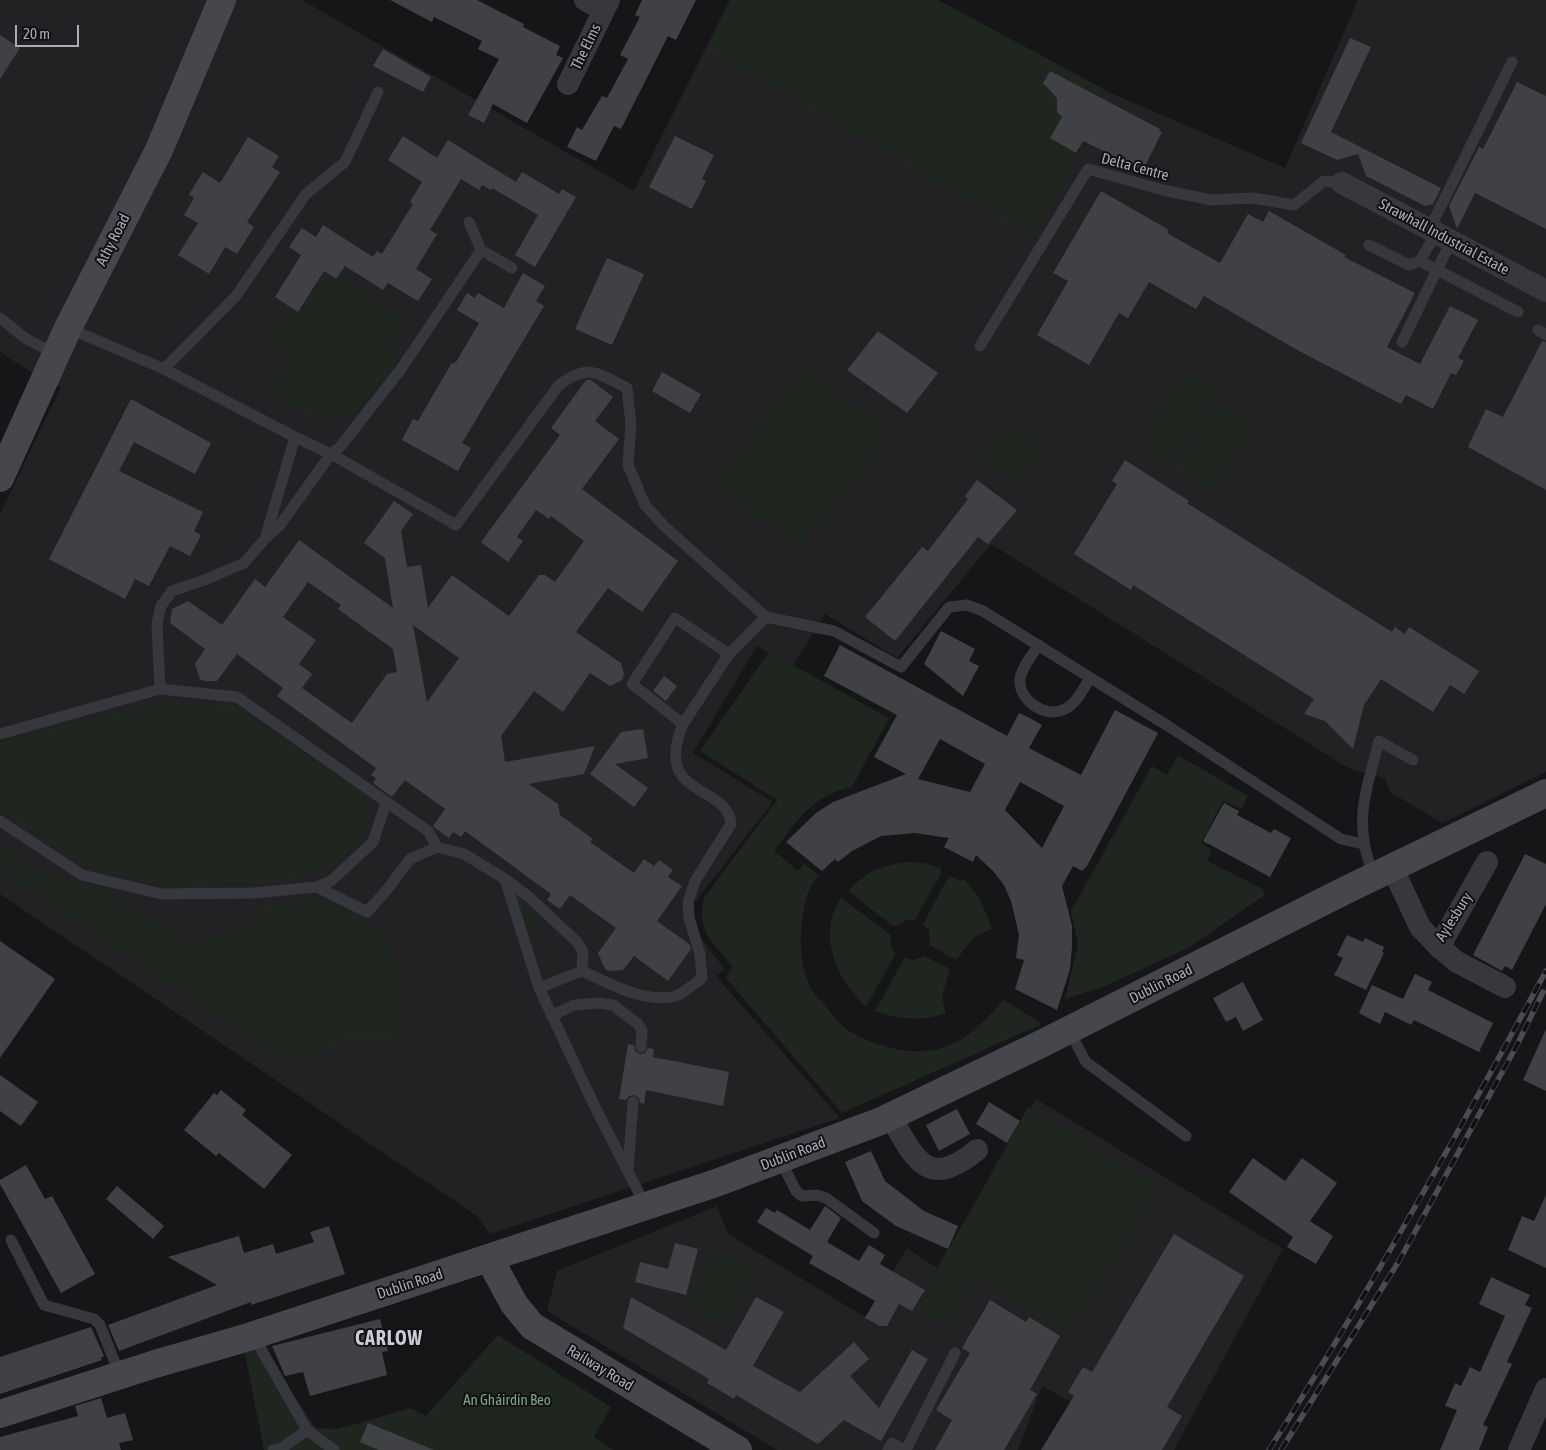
<!DOCTYPE html>
<meta charset="utf-8">
<style>
body{margin:0}
#map{position:relative;width:1546px;height:1450px;overflow:hidden;background:#161618;font-family:"Asap Condensed",sans-serif}
canvas{display:block}
.scale{position:absolute;left:15px;top:25px;width:64px;height:22px;box-sizing:border-box;border:2px solid #a8adb8;border-top:0;padding-left:6px;font-size:15px;line-height:18px;white-space:nowrap;color:#a8adb8;-webkit-text-stroke:4px #111113;paint-order:stroke}
</style>
<div id="map">
<canvas width="1546" height="1450"></canvas>
<div class="scale">20 m</div>
</div>
<script>
const g = document.querySelector('canvas').getContext('2d');
g.lineJoin = 'round';
function paint(path, color) {
  g.fillStyle = color;
  g.fill(path, 'evenodd');
}
function trace(path, color, width, dash) {
  g.strokeStyle = color;
  g.lineWidth = width;
  g.lineCap = dash ? 'butt' : 'round';
  g.setLineDash(dash || []);
  g.stroke(path);
}
function write(font, color, halo, rows, align = 'center') {
  g.font = font + ' "Asap Condensed",sans-serif';
  g.lineWidth = 4;
  g.setLineDash([]);
  g.textBaseline = 'middle';
  g.strokeStyle = halo;
  g.fillStyle = color;
  for (const [text, x, y, turn = 0] of rows) {
    g.save();
    g.translate(x, y);
    g.rotate((+turn || 0) * Math.PI / 180);
    g.textAlign = isNaN(turn) ? turn : align;
    if (halo) g.strokeText(text, 0, 0);
    g.fillText(text, 0, 0);
    g.restore();
  }
}
const built = new Path2D(`
 M 0,0 L 302,0 L 634,191 L 730,0 L 938,0 L 1111,93 L 1285,168 L 1358,0 L 1546,0 L 1546,772 L 1442,823 L 1390,792 L 1385,778 L 1350,769 L 991,544 L 897,658 L 825,614 L 793,666 L 757,646 L 693,753 L 773,802 L 691,907 L 695,931 L 725,969 L 716,976 L 840,1118 L 490,1234 L 477,1216 L 0,894 L 0,514 L 61,387 L 46,382 L 0,352 Z
 M 1036,1099 L 1283,1249 L 1174,1450 L 1156,1450 L 1042,1386 L 1018,1450 L 777,1450 L 547,1311 L 557,1271 L 717,1206 L 728,1234 L 865,1317 L 907,1248 L 937,1268 Z`);
const green = new Path2D(`
 M 730,0 L 938,0 L 1111,93 L 1031,238 L 706,49 Z
 M 324,276 L 335,281 L 341,277 L 407,320 L 388,349 L 400,358 L 350,418 L 330,416 L 319,421 L 275,396 L 271,387 L 289,358 L 267,343 L 283,317 L 297,317 Z
 M 802,367 L 889,432 L 800,550 L 713,485 Z
 M 1184,370 L 1217,391 L 1170,467 L 1144,451 L 1148,428 Z
 M 1216,400 L 1253,423 L 1211,490 L 1174,467 Z
 M 1009,422 L 1045,448 L 1017,485 L 982,460 Z
 M 769,652 L 889,718 L 852,787 C 812,795 797,821 774,851 L 798,871 L 804,863 L 819,876 C 808,885 806,900 803,914 C 799,939 800,965 811,989 C 814,994 819,999 823,1003 C 831,1013 839,1024 849,1031 C 880,1049 922,1060 955,1043 C 974,1033 989,1015 1004,1000 L 1042,1024 L 842,1113 L 726,978 L 732,966 C 713,942 696,931 704,898 L 777,800 L 700,751 Z
 M 167,701 L 232,706 L 347,781 C 365,797 366,804 364,827 C 355,894 185,891 137,880 C 85,869 43,838 0,809 L 0,741 Z
 M 1178,755 L 1248,796 L 1241,809 L 1223,801 L 1201,843 L 1212,850 L 1207,861 L 1261,888 L 1265,895 L 1188,948 L 1105,986 L 1065,999 L 1078,944 L 1071,911 L 1152,766 L 1167,775 Z
 M 0,843 L 44,873 L 92,885 L 148,916 L 194,945 L 246,927 L 265,906 L 317,898 L 352,913 L 387,937 L 404,999 L 396,1039 L 347,1038 L 307,1060 L 285,1063 L 0,871 Z
 M 909,862 L 925,863 L 941,868 L 941,873 L 915,920 L 907,920 L 894,927 L 848,891 C 868,870 881,866 909,862 Z
 M 949,876 L 961,881 L 964,879 C 978,893 986,911 992,929 L 974,937 L 956,960 L 930,945 L 929,930 L 923,924 Z
 M 515,897 L 538,916 L 536,925 C 521,927 519,909 515,897 Z
 M 841,898 L 891,935 L 891,947 L 896,953 L 866,1007 C 837,980 816,934 841,898 Z
 M 924,956 L 950,969 L 942,997 L 946,1013 C 923,1022 898,1019 875,1011 L 905,957 L 914,960 Z
 M 1028,1107 L 1159,1186 L 1066,1335 L 975,1279 L 946,1325 L 915,1311 Z
 M 718,1248 L 755,1269 L 724,1325 L 686,1304 Z
 M 253,1335 L 316,1428 L 338,1429 L 411,1408 L 426,1416 L 498,1335 L 611,1407 L 594,1437 L 614,1450 L 264,1450 L 242,1339 Z`);
const building = new Path2D(`
 M 390,0 L 477,0 L 524,24 L 523,27 L 560,46 L 556,55 L 563,58 L 527,123 L 493,104 L 484,123 L 468,115 L 499,59 L 478,49 L 482,41 L 434,17 L 432,22 Z
 M 642,0 L 696,0 L 676,40 L 668,36 L 621,129 L 614,126 L 596,161 L 567,147 L 577,127 L 582,130 L 602,96 L 607,98 L 628,59 L 620,55 L 640,17 L 635,15 Z
 M 0,35 L 20,48 L 0,79 Z
 M 1350,38 L 1371,47 L 1331,132 L 1441,188 L 1433,204 L 1425,206 L 1366,176 L 1358,154 L 1337,160 L 1301,143 Z
 M 383,49 L 431,77 L 423,92 L 373,66 Z
 M 1050,71 L 1160,129 L 1159,131 L 1162,132 L 1143,170 L 1083,141 L 1076,153 L 1050,138 L 1062,117 L 1057,112 L 1057,98 L 1043,83 Z
 M 1517,82 L 1546,96 L 1546,229 L 1475,193 L 1457,229 L 1449,206 L 1479,147 L 1483,149 Z
 M 403,136 L 437,158 L 448,140 L 516,182 L 522,172 L 559,194 L 562,189 L 576,197 L 535,267 L 515,255 L 538,215 L 492,188 L 491,190 L 482,185 L 479,190 L 461,179 L 430,230 L 437,234 L 416,269 L 432,279 L 418,301 L 388,283 L 383,290 L 345,266 L 336,279 L 324,271 L 298,312 L 275,297 L 301,255 L 289,247 L 302,228 L 316,237 L 323,225 L 373,257 L 377,251 L 382,254 L 413,204 L 410,202 L 422,182 L 388,160 Z
 M 675,136 L 714,155 L 702,179 L 706,181 L 692,209 L 649,187 Z
 M 248,137 L 279,156 L 272,167 L 280,172 L 247,222 L 254,227 L 237,254 L 225,247 L 209,274 L 178,255 L 198,223 L 184,215 L 194,198 L 189,194 L 203,172 L 220,183 Z
 M 1101,191 L 1169,230 L 1167,233 L 1220,263 L 1248,214 L 1263,222 L 1269,211 L 1346,255 L 1344,257 L 1415,293 L 1387,347 L 1420,364 L 1450,306 L 1478,320 L 1458,358 L 1464,361 L 1456,375 L 1451,373 L 1433,409 L 1406,395 L 1401,404 L 1299,351 L 1204,296 L 1196,309 L 1149,282 L 1128,318 L 1119,313 L 1089,365 L 1037,335 L 1068,281 L 1053,273 Z
 M 607,258 L 644,274 L 612,345 L 575,329 Z
 M 523,273 L 545,286 L 536,301 L 544,306 L 462,443 L 471,448 L 458,471 L 402,440 L 413,419 L 418,421 L 451,364 L 456,362 L 479,323 L 457,310 L 467,293 L 475,298 L 478,293 L 504,308 Z
 M 878,331 L 938,373 L 907,413 L 847,370 Z
 M 1542,341 L 1546,342 L 1546,490 L 1468,447 L 1486,409 L 1503,417 Z
 M 662,372 L 701,394 L 690,413 L 652,391 Z
 M 586,380 L 591,380 L 613,397 L 595,421 L 619,439 L 582,489 L 678,561 L 642,612 L 608,588 L 576,632 L 621,663 L 624,674 L 622,680 L 610,686 L 590,673 L 563,712 L 534,691 L 501,736 L 505,762 L 595,746 L 584,774 L 529,784 L 558,804 L 560,815 L 593,839 L 590,842 L 634,873 L 644,859 L 654,866 L 659,860 L 673,870 L 668,877 L 682,886 L 657,921 L 689,944 L 691,949 L 668,981 L 634,956 L 623,970 L 609,971 L 605,969 L 598,953 L 616,928 L 570,895 L 560,909 L 547,900 L 551,894 L 465,831 L 461,837 L 453,832 L 449,838 L 435,828 L 433,826 L 445,809 L 405,780 L 392,797 L 373,783 L 376,778 L 371,775 L 376,768 L 277,696 L 283,688 L 237,654 L 217,681 L 204,681 L 200,679 L 195,664 L 205,649 L 170,623 L 172,609 L 188,601 L 222,625 L 255,579 L 265,587 L 299,540 L 393,608 L 385,558 L 364,543 L 394,501 L 413,514 L 401,531 L 407,567 L 421,565 L 428,608 L 452,575 L 509,616 L 539,575 L 545,575 L 555,582 L 584,541 L 551,516 L 549,519 L 536,510 L 517,537 L 523,541 L 508,562 L 481,542 L 560,435 L 551,428 ZM 308,582 L 341,605 L 338,609 L 393,649 L 397,672 L 387,674 L 352,723 L 302,688 L 312,674 L 299,664 L 316,640 L 283,617 ZM 413,625 L 459,658 L 427,702 Z
 M 131,399 L 211,443 L 195,474 L 134,442 L 119,471 L 203,512 L 194,531 L 201,535 L 190,556 L 170,546 L 149,586 L 135,579 L 125,599 L 49,559 Z
 M 1125,460 L 1189,501 L 1187,503 L 1392,632 L 1395,627 L 1405,634 L 1409,627 L 1479,671 L 1464,694 L 1450,685 L 1433,712 L 1381,679 L 1364,705 L 1353,749 L 1325,721 L 1304,714 L 1314,699 L 1133,585 L 1131,590 L 1074,554 L 1117,484 L 1112,481 Z
 M 977,480 L 1017,510 L 988,544 L 978,537 L 895,641 L 865,617 L 922,547 L 928,551 L 968,499 L 965,496 Z
 M 941,631 L 975,649 L 969,661 L 979,666 L 963,696 L 924,664 Z
 M 840,645 L 1007,736 L 1019,713 L 1030,718 L 1042,725 L 1029,748 L 1081,775 L 1115,710 L 1158,733 L 1087,866 L 1082,871 L 1073,866 L 1062,886 L 1072,926 L 1072,947 L 1070,969 L 1057,1010 L 1015,989 L 1024,960 L 1016,958 L 1019,935 L 1011,901 L 1004,885 L 993,871 L 976,855 L 973,862 L 944,847 L 949,838 L 915,833 L 881,836 L 852,851 L 838,862 L 835,859 L 822,871 L 786,842 L 816,813 L 833,802 L 906,774 L 874,757 L 897,715 L 824,676 ZM 940,739 L 985,764 L 970,792 L 918,779 ZM 1020,782 L 1064,806 L 1042,848 L 1005,810 Z
 M 664,676 L 677,686 L 666,701 L 653,691 Z
 M 643,729 L 648,758 L 615,764 L 648,788 L 634,807 L 590,774 L 621,732 Z
 M 1224,803 L 1239,811 L 1237,815 L 1271,833 L 1274,829 L 1291,838 L 1270,877 L 1203,841 Z
 M 1525,854 L 1546,864 L 1546,904 L 1512,970 L 1505,966 L 1502,971 L 1473,955 Z
 M 1347,935 L 1363,942 L 1365,938 L 1384,947 L 1382,952 L 1384,953 L 1366,990 L 1334,975 L 1343,958 L 1337,955 Z
 M 0,941 L 55,979 L 0,1058 Z
 M 1415,974 L 1432,982 L 1428,990 L 1493,1023 L 1479,1052 L 1414,1020 L 1411,1025 L 1385,1012 L 1380,1024 L 1359,1013 L 1372,985 L 1403,999 Z
 M 1243,982 L 1263,1020 L 1243,1031 L 1236,1017 L 1226,1022 L 1213,998 Z
 M 1546,1029 L 1546,1091 L 1523,1080 Z
 M 628,1044 L 634,1045 L 635,1051 L 640,1054 L 645,1053 L 648,1048 L 654,1049 L 653,1057 L 729,1072 L 723,1106 L 646,1090 L 644,1104 L 640,1103 L 639,1098 L 634,1095 L 629,1096 L 626,1100 L 619,1099 Z
 M 0,1075 L 38,1102 L 21,1126 L 0,1111 Z
 M 221,1090 L 246,1110 L 242,1115 L 292,1155 L 264,1189 L 219,1153 L 216,1156 L 184,1130 L 214,1093 L 217,1095 Z
 M 989,1102 L 1020,1121 L 1007,1143 L 976,1124 Z
 M 957,1109 L 970,1134 L 939,1151 L 926,1125 Z
 M 871,1151 L 885,1181 L 924,1211 L 958,1226 L 948,1249 L 896,1226 L 862,1201 L 845,1162 Z
 M 1253,1158 L 1285,1181 L 1302,1158 L 1337,1183 L 1310,1221 L 1333,1236 L 1316,1264 L 1287,1247 L 1293,1237 L 1229,1192 Z
 M 26,1165 L 45,1199 L 52,1196 L 95,1274 L 61,1293 L 0,1184 L 0,1180 Z
 M 117,1186 L 164,1226 L 153,1239 L 106,1199 Z
 M 1546,1195 L 1546,1268 L 1508,1250 L 1522,1216 L 1534,1221 Z
 M 825,1206 L 841,1218 L 827,1242 L 859,1261 L 869,1245 L 885,1255 L 880,1264 L 925,1290 L 912,1311 L 899,1304 L 887,1326 L 880,1326 L 865,1318 L 875,1301 L 809,1263 L 813,1256 L 757,1222 L 766,1208 L 775,1213 L 777,1210 L 810,1230 Z
 M 329,1226 L 345,1274 L 251,1305 L 251,1302 L 119,1351 L 108,1325 L 217,1285 L 168,1257 L 239,1236 L 244,1253 L 273,1244 L 276,1254 L 314,1242 L 310,1232 Z
 M 1174,1234 L 1244,1276 L 1167,1407 L 1182,1416 L 1162,1450 L 1041,1450 L 1074,1396 L 1068,1392 L 1083,1367 L 1092,1372 Z
 M 675,1243 L 698,1249 L 686,1295 L 635,1282 L 640,1262 L 668,1269 Z
 M 1491,1277 L 1530,1295 L 1525,1305 L 1532,1308 L 1507,1362 L 1512,1364 L 1483,1425 L 1488,1427 L 1479,1450 L 1440,1450 L 1457,1410 L 1445,1406 L 1455,1383 L 1461,1386 L 1470,1367 L 1480,1372 L 1505,1316 L 1479,1304 Z
 M 631,1297 L 726,1350 L 756,1297 L 784,1312 L 753,1366 L 800,1392 L 854,1342 L 869,1359 L 850,1376 L 879,1408 L 912,1350 L 928,1359 L 881,1441 L 844,1420 L 818,1444 L 736,1395 L 734,1399 L 707,1383 L 709,1379 L 623,1328 Z
 M 990,1300 L 1026,1322 L 1029,1317 L 1060,1336 L 1030,1390 L 1037,1394 L 1004,1450 L 935,1450 L 952,1420 L 936,1410 L 970,1353 L 962,1348 Z
 M 380,1319 L 388,1351 L 382,1352 L 387,1375 L 310,1396 L 303,1372 L 285,1376 L 272,1346 Z
 M 91,1327 L 104,1356 L 101,1358 L 102,1360 L 0,1394 L 0,1357 Z
 M 101,1398 L 107,1418 L 125,1413 L 133,1440 L 119,1443 L 121,1450 L 0,1450 L 0,1437 L 78,1416 L 75,1406 Z
 M 368,1423 L 434,1450 L 379,1450 L 360,1442 Z`);
const lane = new Path2D(`
 M 469,222 L 481,250
 M 1429,230 L 1512,62
 M 1369,245 L 1409,265 L 1420,261 L 1436,233
 M 1420,261 L 1518,312
 M 0,318 L 25,338 L 57,355
 M 68,328 L 164,369
 M 1538,330 L 1546,335
 M 1402,342 L 1451,241
 M 980,346 L 1088,169 L 1163,190 L 1211,200 L 1253,198 L 1294,205 L 1324,181 L 1342,183
 M 295,437 L 331,454 L 456,525 L 559,385 C 588,363 597,373 627,388 L 631,424 L 628,465 L 645,505 L 664,526 L 766,617
 M 267,537 L 280,525 L 331,454 L 340,447 L 401,369 L 481,250 L 512,268
 M 1039,645 C 1032,655 1022,667 1020,679 C 1018,700 1045,718 1063,710 C 1077,704 1083,689 1090,678
 M 729,654 L 766,617 L 834,631 L 901,667 L 949,607 L 967,605 L 983,611 L 1168,726 L 1341,839 L 1363,844
 M 160,689 L 157,623 L 161,606 L 172,591 L 207,579 L 244,563 L 265,539 L 295,437 L 164,369 L 236,296 L 306,194 L 345,162 L 378,92
 M 0,734 L 160,689 L 237,697 L 428,831 L 437,847
 M 0,821 L 82,875 L 162,894 L 253,893 L 317,887 L 367,912 L 386,891 L 410,859 L 437,847 L 464,854 L 505,879 L 529,897 L 577,942 L 583,952 L 582,971
 M 1374,876 C 1352,824 1366,792 1379,741 L 1413,760
 M 505,879 L 539,988 L 595,1107 L 646,1207
 M 317,887 L 331,881 L 373,842 L 386,803
 M 539,988 L 582,971 C 609,983 644,1004 676,996 C 684,993 694,984 702,978 L 700,954 L 689,918 L 688,902 L 695,881 L 731,824 C 728,783 652,799 683,724 L 632,684 L 675,618 L 729,654 L 683,724
 M 551,1016 L 574,1005 L 598,1003 L 613,1005 L 638,1024 L 642,1031 L 641,1047
 M 1069,1030 L 1086,1062 L 1186,1136
 M 780,1159 L 796,1191 L 802,1196 L 817,1195 L 826,1198 L 874,1233
 M 628,1170 L 633,1102
 M 11,1240 L 44,1305 L 94,1319 L 100,1325 L 120,1375
 M 253,1335 L 307,1430 L 334,1450
 M 273,1450 L 282,1448 L 307,1430
 M 888,1450 L 892,1443 L 904,1450
 M 906,1450 L 955,1353`);
const street = new Path2D(`
 M 585,0 L 604,10
 M 568,84 L 609,0
 M 1342,183 L 1546,291
 M 1392,867 L 1420,927 L 1439,947 L 1487,862
 M 1439,947 L 1457,962 L 1505,987
 M 891,1117 C 915,1159 927,1191 977,1150
 M 1519,1450 L 1546,1389`);
const secondary = new Path2D(`
 M 0,478 L 68,328 L 159,150 L 222,0
 M 489,1258 L 514,1304 L 532,1326 L 738,1450
 M 0,1414 L 155,1364 L 242,1339 L 716,1183 L 881,1121 L 1041,1044 L 1346,890 L 1546,793`);
const rail = new Path2D(`
 M 1269,1450 C 1368,1294 1458,1134 1546,971
 M 1281,1450 L 1399,1261 L 1517,1045 L 1543,992`);
const streetNames = [
 ["The Elms",586,47,-64],
 ["Delta Centre",1135,167,15],
 ["Strawhall Industrial Estate",1444,237,28],
 ["Athy Road",113,240,-63],
 ["Aylesbury",1454,917,-58],
 ["Dublin Road",1161,984,-27],
 ["Dublin Road",793,1154,-21],
 ["Dublin Road",410,1284,-18],
 ["Railway Road",600,1368,31]
];
const parkNames = [
 ["An Gháirdín Beo",507,1400]
];
const districtNames = [
 ["CARLOW",389,1339]
];
paint(built, '#222225');
paint(green, '#1e261f');
paint(building, '#404145');
trace(lane, '#37383d', 11);
trace(street, '#37383d', 22);
trace(secondary, '#45474d', 28);
trace(rail, '#4a4c52', 5.5);
trace(rail, '#111113', 4, [11]);
write('15px', '#a8adb8', '#111113', streetNames);
write('15px', '#7fa381', '#111113', parkNames);
g.letterSpacing = '1px';
write('bold 20px', '#c9ccd4', '#111113', districtNames);
g.letterSpacing = '0px';
</script>
